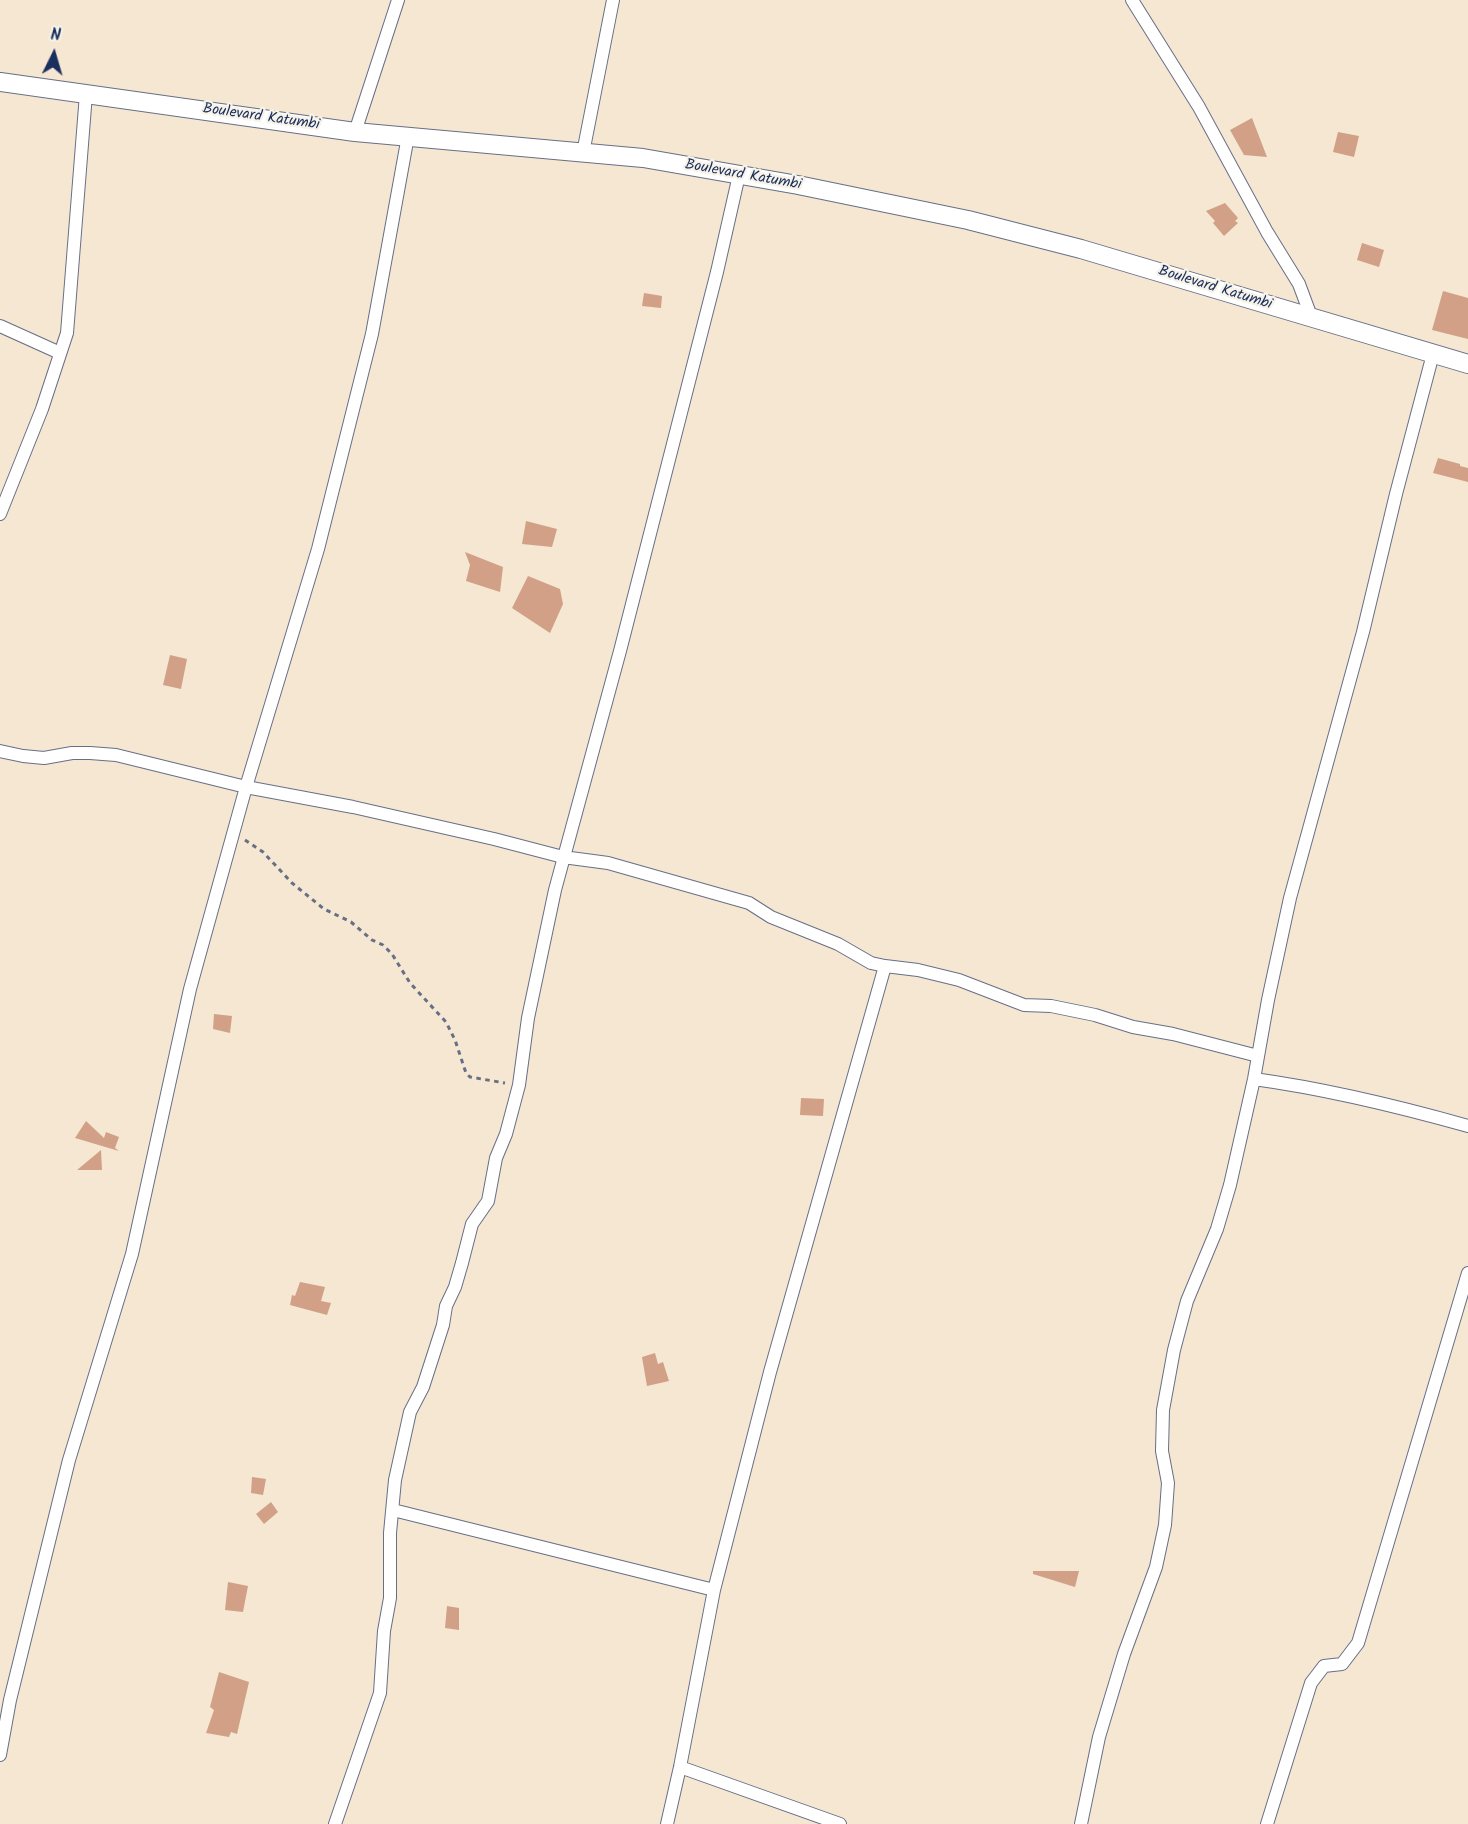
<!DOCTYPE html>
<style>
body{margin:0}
#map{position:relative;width:1468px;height:1824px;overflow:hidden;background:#f5e7d1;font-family:Kalam,sans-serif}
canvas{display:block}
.north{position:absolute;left:24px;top:24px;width:60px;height:60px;-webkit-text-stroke:4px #f7f3e8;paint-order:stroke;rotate:5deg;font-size:16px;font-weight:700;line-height:24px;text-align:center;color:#1b2f5e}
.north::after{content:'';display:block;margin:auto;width:21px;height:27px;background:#1b2f5e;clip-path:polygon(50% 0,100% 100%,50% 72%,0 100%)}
</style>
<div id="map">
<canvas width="1468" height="1824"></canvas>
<div class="north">N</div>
</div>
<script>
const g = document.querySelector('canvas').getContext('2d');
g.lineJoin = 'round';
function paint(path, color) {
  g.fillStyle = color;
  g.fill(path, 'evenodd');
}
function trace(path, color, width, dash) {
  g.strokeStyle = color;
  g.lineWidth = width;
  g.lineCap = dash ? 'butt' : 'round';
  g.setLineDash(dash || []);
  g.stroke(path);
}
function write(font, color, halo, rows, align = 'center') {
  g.font = font + ' Kalam,sans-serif';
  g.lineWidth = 4.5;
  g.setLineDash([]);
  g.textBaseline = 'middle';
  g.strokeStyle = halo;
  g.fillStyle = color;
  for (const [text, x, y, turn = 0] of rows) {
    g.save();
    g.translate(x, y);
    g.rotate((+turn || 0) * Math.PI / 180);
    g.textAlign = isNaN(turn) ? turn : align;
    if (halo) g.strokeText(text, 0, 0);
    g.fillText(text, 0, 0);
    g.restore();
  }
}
const building = new Path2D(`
 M 1252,118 L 1267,157 L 1244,155 L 1230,130 Z
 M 1338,132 L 1359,136 L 1354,157 L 1333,152 Z
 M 1225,203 L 1238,218 L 1235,221 L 1238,223 L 1224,236 L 1213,223 L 1215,221 L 1206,211 Z
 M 1362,243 L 1384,250 L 1379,267 L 1357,260 Z
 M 1443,291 L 1468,298 L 1468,339 L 1432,330 Z
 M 644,293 L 662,296 L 661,308 L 642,306 Z
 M 1438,458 L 1460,464 L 1460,466 L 1468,468 L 1468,482 L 1433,473 Z
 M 526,521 L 557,529 L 552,547 L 522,544 Z
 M 465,552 L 503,567 L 500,592 L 466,581 L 470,565 Z
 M 528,576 L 560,589 L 563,604 L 550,633 L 512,608 Z
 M 170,655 L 187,659 L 181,689 L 163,685 Z
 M 214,1014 L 232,1016 L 230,1033 L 213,1029 Z
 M 801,1098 L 824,1099 L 823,1116 L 800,1115 Z
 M 86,1121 L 104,1138 L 106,1132 L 119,1137 L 115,1148 L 119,1151 L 75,1138 Z
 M 101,1150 L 102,1170 L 77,1170 Z
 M 300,1282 L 325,1287 L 321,1301 L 331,1303 L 327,1315 L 290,1305 L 292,1295 L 295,1296 Z
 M 655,1353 L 658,1364 L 663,1362 L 669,1381 L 647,1386 L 642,1357 Z
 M 252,1477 L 266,1479 L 263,1495 L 251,1493 Z
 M 271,1502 L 278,1512 L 264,1524 L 256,1514 Z
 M 1033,1571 L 1079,1571 L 1075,1587 L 1033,1574 Z
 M 228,1582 L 248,1586 L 243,1612 L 225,1610 Z
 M 447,1606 L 459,1608 L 459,1630 L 445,1628 Z
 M 219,1672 L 249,1682 L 237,1734 L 231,1732 L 229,1737 L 206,1733 L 214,1710 L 210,1707 Z`);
const path = new Path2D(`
 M 245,840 L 263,852 L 292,883 L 324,909 L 351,922 L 372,940 L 383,945 L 392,954 L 410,983 L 446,1022 L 455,1040 L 466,1073 L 470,1077 L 505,1083`);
const street = new Path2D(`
 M 1132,0 L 1199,107 L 1267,232 L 1299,284 L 1312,319
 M 355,132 L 398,0
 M 583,153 L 613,0
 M 0,326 L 60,353
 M 0,514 L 42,409 L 67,333 L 86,94
 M 0,751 L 23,756 L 44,758 L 72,753 L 90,753 L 116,755 L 246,787 L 353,807 L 494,839 L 563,857 L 608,863 L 749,903 L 771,917 L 838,944 L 871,963 L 885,966 L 918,970 L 959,980 L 1024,1005 L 1051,1006 L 1095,1015 L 1133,1027 L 1173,1034 L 1258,1056
 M 1254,1079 C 1327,1089 1397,1106 1468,1126
 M 393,1510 L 714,1590
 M 0,1755 L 10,1700 L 69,1460 L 132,1254 L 190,989 L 246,787 L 318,549 L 372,334 L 408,136
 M 680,1767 L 840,1824
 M 335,1824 L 380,1693 L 384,1631 L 390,1598 L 390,1533 L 395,1480 L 410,1412 L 423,1387 L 443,1325 L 446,1306 L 455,1287 L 462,1263 L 472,1224 L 488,1201 L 496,1158 L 506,1134 L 519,1085 L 528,1018 L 555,890 L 620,651 L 717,272 L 739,175
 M 667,1824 L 680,1767 L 714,1590 L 770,1372 L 885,966
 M 1081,1824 L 1099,1737 L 1124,1654 L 1156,1567 L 1165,1525 L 1168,1483 L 1162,1451 L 1163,1410 L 1174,1350 L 1187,1301 L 1217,1229 L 1230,1185 L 1254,1079 L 1268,1000 L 1290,898 L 1363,632 L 1396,494 L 1433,354
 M 1267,1824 L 1311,1683 L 1324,1666 L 1342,1664 L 1358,1643 L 1468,1273`);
const secondary = new Path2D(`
 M 0,82 L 355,132 L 643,158 L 798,185 L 968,220 L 1081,249 L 1468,364`);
const streetNames = [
 ["Boulevard Katumbi",261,118,8],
 ["Boulevard Katumbi",743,176,10],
 ["Boulevard Katumbi",1215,289,17]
];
paint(building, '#d1a087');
trace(street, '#676f86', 14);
trace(secondary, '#676f86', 20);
trace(path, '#676f86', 3, [4.5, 4.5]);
trace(street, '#fff', 12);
trace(secondary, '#fff', 18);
write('15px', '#1b2f5e', '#f7f3e8', streetNames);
</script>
